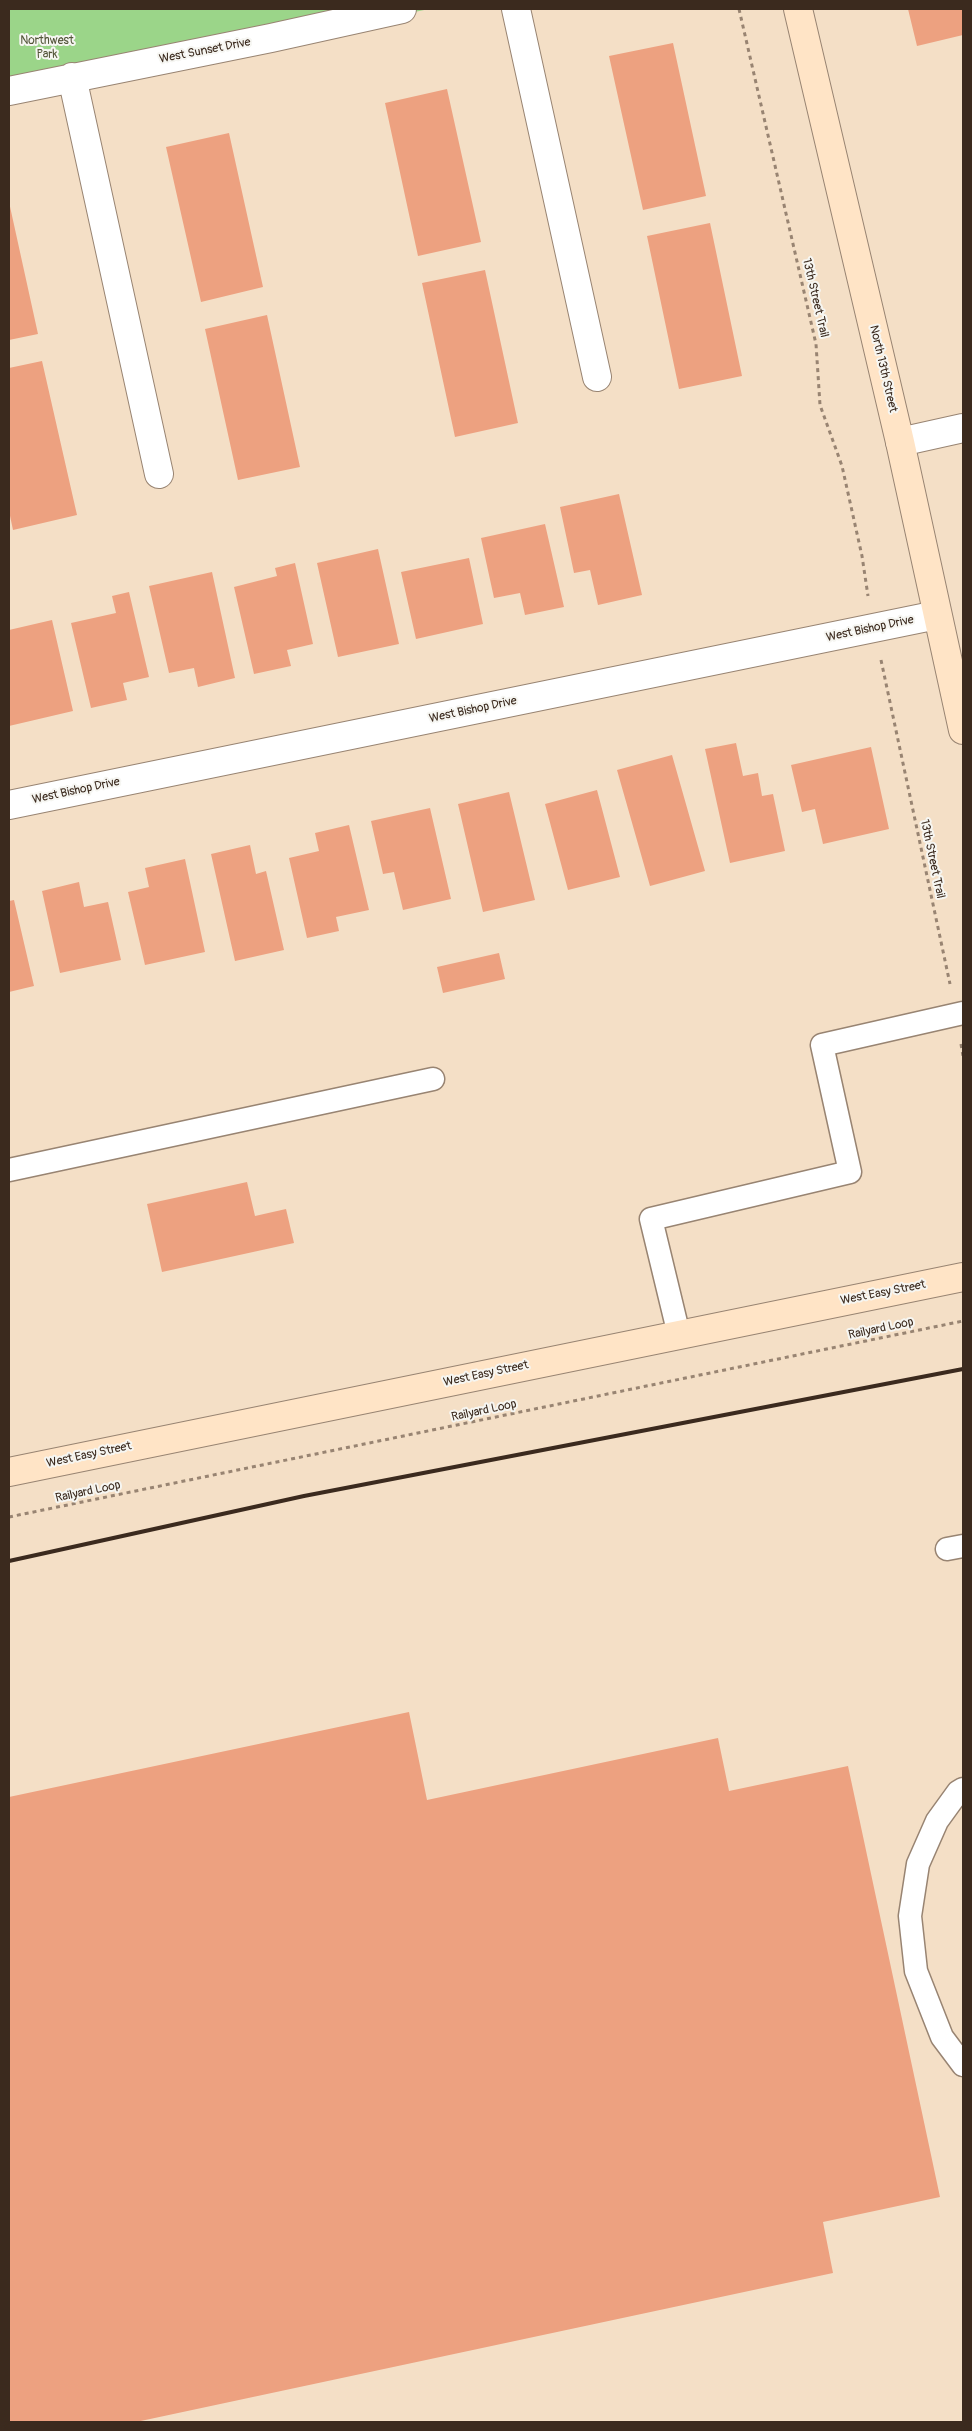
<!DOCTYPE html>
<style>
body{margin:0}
#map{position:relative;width:972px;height:2431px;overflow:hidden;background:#f4dfc6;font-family:Pangolin,sans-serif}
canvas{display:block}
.frame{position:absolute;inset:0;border:10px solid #3b2a1e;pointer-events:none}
</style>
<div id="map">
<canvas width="972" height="2431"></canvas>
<div class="frame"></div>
</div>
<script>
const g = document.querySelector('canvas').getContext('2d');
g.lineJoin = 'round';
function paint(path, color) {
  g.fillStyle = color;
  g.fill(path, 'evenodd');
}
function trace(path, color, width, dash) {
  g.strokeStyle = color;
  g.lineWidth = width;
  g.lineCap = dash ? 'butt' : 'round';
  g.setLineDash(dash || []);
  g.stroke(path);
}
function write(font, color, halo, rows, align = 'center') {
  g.font = font + ' Pangolin,sans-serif';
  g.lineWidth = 4;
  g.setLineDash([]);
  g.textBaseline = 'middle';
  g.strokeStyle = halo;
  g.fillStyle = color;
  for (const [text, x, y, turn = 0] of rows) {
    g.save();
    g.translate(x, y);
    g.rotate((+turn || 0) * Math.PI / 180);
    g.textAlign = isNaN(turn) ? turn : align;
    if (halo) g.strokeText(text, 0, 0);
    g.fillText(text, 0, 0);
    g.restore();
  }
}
const green = new Path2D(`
 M 9,9 L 429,9 L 9,96 Z`);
const building = new Path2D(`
 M 908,9 L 963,9 L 963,35 L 917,46 Z
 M 673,43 L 706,196 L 643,210 L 609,56 Z
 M 447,89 L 481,242 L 418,256 L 385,103 Z
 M 229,133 L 263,287 L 201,302 L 166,147 Z
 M 9,202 L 38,334 L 9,340 Z
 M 710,223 L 742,376 L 679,389 L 647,236 Z
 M 485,270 L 518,423 L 455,437 L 422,283 Z
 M 267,315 L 300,467 L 238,480 L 205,329 Z
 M 42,361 L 77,515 L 13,530 L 9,511 L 9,368 Z
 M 619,494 L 642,595 L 598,605 L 590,570 L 574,573 L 560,507 Z
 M 545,524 L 564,607 L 525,615 L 520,593 L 494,598 L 481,538 Z
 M 378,549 L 399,644 L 338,657 L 317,563 Z
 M 469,558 L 483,624 L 416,639 L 401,572 Z
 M 295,563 L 313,644 L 287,650 L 291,666 L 254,674 L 234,587 L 277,576 L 275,568 Z
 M 212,572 L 235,678 L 198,687 L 194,668 L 169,673 L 149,586 Z
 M 129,592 L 149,677 L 123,683 L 127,700 L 91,708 L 71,623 L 116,613 L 112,596 Z
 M 52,620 L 73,711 L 9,726 L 9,630 Z
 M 736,743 L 743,776 L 758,773 L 762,796 L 773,794 L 785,851 L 730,863 L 705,749 Z
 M 871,747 L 889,829 L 823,844 L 815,809 L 802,812 L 791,765 Z
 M 672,755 L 705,871 L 650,886 L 617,770 Z
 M 597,790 L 620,877 L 568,890 L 545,804 Z
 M 509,792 L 535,900 L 483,912 L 458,804 Z
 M 430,808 L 451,899 L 403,910 L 394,872 L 383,874 L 371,821 Z
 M 349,825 L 369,910 L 336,917 L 339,931 L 307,938 L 289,858 L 319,851 L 315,833 Z
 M 250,845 L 256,874 L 266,871 L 284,950 L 235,961 L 211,854 Z
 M 185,859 L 205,952 L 145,965 L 128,892 L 149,887 L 145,868 Z
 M 79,882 L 84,907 L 108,902 L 121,960 L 60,973 L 42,891 Z
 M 14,900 L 34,986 L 9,992 L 9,901 Z
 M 499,953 L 505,979 L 443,993 L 437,967 Z
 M 247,1182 L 255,1216 L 286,1209 L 294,1243 L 162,1272 L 147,1204 Z
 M 409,1712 L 427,1800 L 718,1738 L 729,1791 L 848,1766 L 940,2197 L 823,2222 L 833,2273 L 136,2422 L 9,2422 L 9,1797 Z`);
const path = new Path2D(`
 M 739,9 L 816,344 L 820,405 L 842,466 L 862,556 L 868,596
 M 881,660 L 950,984
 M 961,1044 L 963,1056
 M 9,1517 L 963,1321`);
const lane = new Path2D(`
 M 9,1170 L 433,1079
 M 679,1335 L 651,1219 L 850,1172 L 822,1045 L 963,1013
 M 947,1549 L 963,1546
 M 963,1789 L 958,1792 L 937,1821 L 918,1864 L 910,1916 L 916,1971 L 942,2037 L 963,2065`);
const street = new Path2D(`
 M 516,9 L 597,377
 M 72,77 L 159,474
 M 9,91 L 271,38 L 402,9
 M 900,442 L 963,428
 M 9,805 L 937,615`);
const secondary = new Path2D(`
 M 798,9 L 900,442 L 963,730
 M 9,1472 L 963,1277`);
const rail = new Path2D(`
 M 9,1561 L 304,1496 L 963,1369`);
const parkNames = [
 ["Northwest",47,41],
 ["Park",47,55]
];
const streetNames = [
 ["West Sunset Drive",205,51,-11],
 ["13th Street Trail",815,298,77],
 ["North 13th Street",883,369,77],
 ["West Bishop Drive",870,629,-12],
 ["West Bishop Drive",473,710,-12],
 ["West Bishop Drive",76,791,-12],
 ["13th Street Trail",932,859,78],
 ["West Easy Street",883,1293,-11],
 ["Railyard Loop",881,1329,-12],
 ["West Easy Street",486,1374,-12],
 ["Railyard Loop",484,1411,-12],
 ["West Easy Street",89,1455,-12],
 ["Railyard Loop",88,1492,-12]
];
paint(green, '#9bd589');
paint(building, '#eda180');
trace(lane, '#988472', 25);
trace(street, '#988472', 30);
trace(secondary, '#988472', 30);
trace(path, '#988472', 3, [4, 4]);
trace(lane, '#fff', 22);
trace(street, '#fff', 28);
trace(secondary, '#ffe4c6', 28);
trace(rail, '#3b2a1e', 4);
write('12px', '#535539', '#f6f6f2', parkNames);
write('12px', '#3b2a1e', '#f6f6f2', streetNames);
</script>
